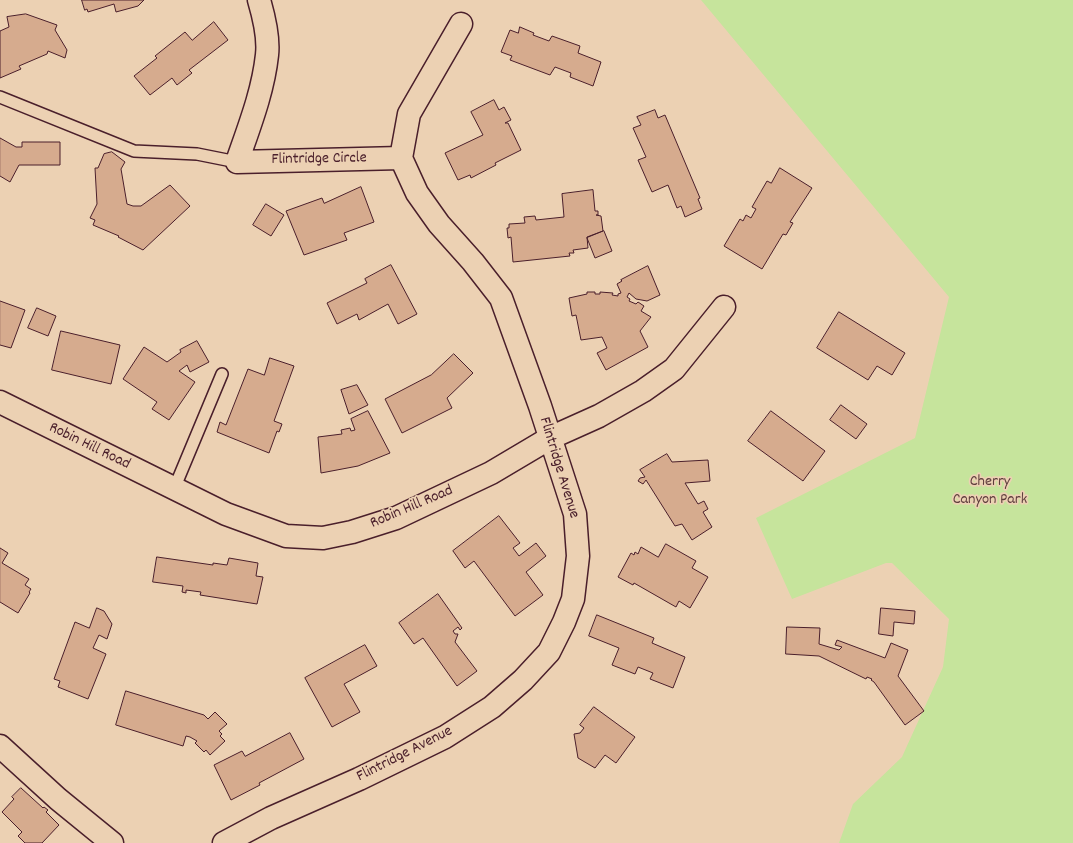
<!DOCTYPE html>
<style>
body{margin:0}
canvas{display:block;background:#ecd1b3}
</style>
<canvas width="1073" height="843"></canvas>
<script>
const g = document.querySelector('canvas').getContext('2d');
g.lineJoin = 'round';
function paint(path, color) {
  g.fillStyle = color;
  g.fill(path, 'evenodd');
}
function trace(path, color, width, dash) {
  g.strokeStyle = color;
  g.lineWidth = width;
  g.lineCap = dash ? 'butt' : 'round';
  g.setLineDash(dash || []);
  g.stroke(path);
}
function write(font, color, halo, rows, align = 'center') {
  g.font = font + ' Dekko,sans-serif';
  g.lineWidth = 3.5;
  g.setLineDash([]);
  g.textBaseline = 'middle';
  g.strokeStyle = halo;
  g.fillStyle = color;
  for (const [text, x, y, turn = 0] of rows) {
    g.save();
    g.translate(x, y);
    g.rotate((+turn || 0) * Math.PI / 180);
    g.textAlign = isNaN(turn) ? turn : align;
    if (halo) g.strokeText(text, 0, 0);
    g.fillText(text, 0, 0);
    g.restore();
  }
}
const green = new Path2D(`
 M 701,0 L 1073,0 L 1073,843 L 839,843 L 853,804 L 902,757 L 906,748 L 943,667 L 949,619 L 892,563 L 886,563 L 792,599 L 756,518 L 915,438 L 949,297 Z`);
const building = new Path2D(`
 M 82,0 L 144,0 L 138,6 L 116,12 L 114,4 L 88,12 L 87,9 L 85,10 Z
 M 26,14 L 57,25 L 55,30 L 67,50 L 65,58 L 48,51 L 47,54 L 19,66 L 21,69 L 0,78 L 0,31 L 9,27 L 7,17 Z
 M 214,22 L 228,40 L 189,70 L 192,73 L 177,85 L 172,78 L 150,95 L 134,76 L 157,58 L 155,56 L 185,32 L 192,40 Z
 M 520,27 L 534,33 L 533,35 L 549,41 L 552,36 L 580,46 L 578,53 L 601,62 L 593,86 L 570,77 L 571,73 L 555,67 L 550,75 L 510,60 L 512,56 L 501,52 L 510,30 L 518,33 Z
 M 494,100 L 499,110 L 504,107 L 511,120 L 505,123 L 508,123 L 521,150 L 495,163 L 496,165 L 471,178 L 470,175 L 458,180 L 445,153 L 483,135 L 471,112 Z
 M 655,110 L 658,118 L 665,115 L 700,198 L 698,199 L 702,209 L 685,217 L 681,206 L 677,208 L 668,185 L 652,192 L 638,160 L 646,157 L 633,128 L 641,125 L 637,117 Z
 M 0,138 L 16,147 L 22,147 L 22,142 L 60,142 L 60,165 L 19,165 L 10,182 L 0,176 Z
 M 112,152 L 125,162 L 121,169 L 127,204 L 133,206 L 141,206 L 170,185 L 190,206 L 143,250 L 118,237 L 119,236 L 93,225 L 95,220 L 90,218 L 97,204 L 95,168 L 98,168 L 104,154 Z
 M 780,168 L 812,188 L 790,222 L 793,223 L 786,235 L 783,234 L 762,269 L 724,246 L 740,219 L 743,221 L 746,215 L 751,218 L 756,209 L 752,207 L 767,181 L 771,183 Z
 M 361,187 L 374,222 L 344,233 L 347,240 L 304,255 L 286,211 L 322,198 L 324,203 Z
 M 593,190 L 595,211 L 598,211 L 598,215 L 596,215 L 601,216 L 603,231 L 587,237 L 588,248 L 573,250 L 574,253 L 569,253 L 570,256 L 513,262 L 511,237 L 508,238 L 507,228 L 509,228 L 509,224 L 525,223 L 524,217 L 535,216 L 536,220 L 564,217 L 562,194 Z
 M 266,204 L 284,215 L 271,236 L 253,225 Z
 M 604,231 L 612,251 L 595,258 L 587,238 Z
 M 391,265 L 417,314 L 398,324 L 388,304 L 359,320 L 357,314 L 337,324 L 327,303 L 367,283 L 365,279 Z
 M 648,266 L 660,295 L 647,301 L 636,299 L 629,293 L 627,297 L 630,299 L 629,301 L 636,304 L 638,302 L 644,306 L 641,311 L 651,317 L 640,331 L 648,347 L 606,370 L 597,353 L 607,348 L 602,337 L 581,340 L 576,315 L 572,316 L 569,298 L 587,294 L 587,292 L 595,292 L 595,294 L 600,294 L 600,292 L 613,293 L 612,295 L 618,296 L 618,294 L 621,293 L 617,284 L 622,281 L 621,280 Z
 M 0,301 L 25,310 L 11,348 L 0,345 Z
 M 37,308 L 56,316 L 48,336 L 28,328 Z
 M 839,312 L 905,353 L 892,375 L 877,366 L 868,380 L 817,348 Z
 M 61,331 L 120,345 L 111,384 L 52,370 Z
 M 197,341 L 209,362 L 190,372 L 187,365 L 179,371 L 195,382 L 169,420 L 152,409 L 157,402 L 123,379 L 144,347 L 167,362 L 181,352 L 180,350 Z
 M 454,354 L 473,373 L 447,398 L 452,408 L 402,433 L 385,399 L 431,375 Z
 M 270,358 L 294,366 L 274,421 L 282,424 L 279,432 L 277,431 L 269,453 L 217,432 L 220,422 L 226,425 L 248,369 L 264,375 Z
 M 357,385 L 368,405 L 349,414 L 341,390 Z
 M 841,405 L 867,424 L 856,439 L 830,420 Z
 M 368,411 L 390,453 L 358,466 L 321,473 L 318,437 L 342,434 L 341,430 L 350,428 L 351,431 L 355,430 L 351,419 Z
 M 771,411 L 825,451 L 803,481 L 748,441 Z
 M 667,454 L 672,462 L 708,460 L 710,481 L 685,483 L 698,504 L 704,501 L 708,509 L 703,512 L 712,527 L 692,540 L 682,524 L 675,526 L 646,480 L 643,484 L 638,481 L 640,478 L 645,477 L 640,470 Z
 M 499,516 L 520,543 L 513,548 L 519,556 L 536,543 L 546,556 L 526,572 L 543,595 L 515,616 L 474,561 L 465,568 L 453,551 Z
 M 666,544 L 696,561 L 692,568 L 708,577 L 690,608 L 679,601 L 676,607 L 634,583 L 633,585 L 618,577 L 631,553 L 634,555 L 635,552 L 638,554 L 641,547 L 658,557 Z
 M 0,548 L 8,553 L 2,563 L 29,579 L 25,585 L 31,589 L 29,592 L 30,593 L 18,613 L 0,602 Z
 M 157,557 L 213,565 L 213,563 L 227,565 L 229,558 L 258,563 L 256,576 L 263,577 L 257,604 L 200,595 L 201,592 L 186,590 L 186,593 L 182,592 L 183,586 L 153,582 Z
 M 438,594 L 462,628 L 460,630 L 458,627 L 453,631 L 455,634 L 458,634 L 455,642 L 477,671 L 457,686 L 423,638 L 414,644 L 399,623 Z
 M 97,608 L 104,611 L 112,624 L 107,639 L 99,635 L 93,648 L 106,654 L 88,699 L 58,687 L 60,681 L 54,679 L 75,622 L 89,628 Z
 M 881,608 L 915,611 L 914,624 L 894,622 L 893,636 L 879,634 Z
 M 597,615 L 654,638 L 652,643 L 685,657 L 673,688 L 650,679 L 653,673 L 638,667 L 635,674 L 612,665 L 619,648 L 589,636 Z
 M 787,627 L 820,628 L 819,644 L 839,650 L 842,647 L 835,645 L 837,640 L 885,658 L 891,643 L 908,650 L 898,676 L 924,711 L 905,725 L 874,682 L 871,680 L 872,679 L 867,677 L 866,679 L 819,656 L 786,654 Z
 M 365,645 L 377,666 L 344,684 L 360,712 L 332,727 L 305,678 Z
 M 126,691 L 204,715 L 208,719 L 215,712 L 227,724 L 219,731 L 222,734 L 220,736 L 225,741 L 210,755 L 206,750 L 204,752 L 195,743 L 197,741 L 190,737 L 186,736 L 183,746 L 116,725 Z
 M 594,707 L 635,737 L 616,763 L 605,755 L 595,768 L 578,758 L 574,734 L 580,733 L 584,728 L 580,725 Z
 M 290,733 L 304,759 L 259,783 L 260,785 L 231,800 L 214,765 L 242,751 L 245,756 Z
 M 21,788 L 43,808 L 44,807 L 48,810 L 46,812 L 59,825 L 42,843 L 25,843 L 18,836 L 22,832 L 2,812 L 14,799 L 12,797 Z`);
const lane = new Path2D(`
 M 0,97 L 134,151 L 197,154 L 237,162
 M 174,489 L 222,374`);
const street = new Path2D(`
 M 259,0 C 264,17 269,38 267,55 C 263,92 249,127 237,162 L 401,158
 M 0,402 L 226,514 L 286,536 L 323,538 L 352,532 L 396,518 L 491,473 L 550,438 L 599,416 L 643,391 L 674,369 L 724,307
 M 0,746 L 58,799 L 112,843
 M 224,843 L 271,818 L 359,779 L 445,737 L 492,707 L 523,680 L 549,652 L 564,622 L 573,599 L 578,556 L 575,514 L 540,406 L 501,298 L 473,262 L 439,224 L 417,193 L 401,158 L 409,114 L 461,24`);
const streetNames = [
 ["Flintridge Circle",319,160,-1],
 ["Robin Hill Road",89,447,26],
 ["Flintridge Avenue",558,468,73],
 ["Robin Hill Road",412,508,-23],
 ["Flintridge Avenue",405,755,-27]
];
const parkNames = [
 ["Cherry",990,483],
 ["Canyon Park",990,501]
];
paint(green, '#c6e49c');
paint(building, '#d6ab8e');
trace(building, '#4a1f2b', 1);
trace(lane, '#4a1f2b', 14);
trace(street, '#4a1f2b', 25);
trace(lane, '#ecd1b3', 11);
trace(street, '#ecd1b3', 22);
write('16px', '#4a1f2b', '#ecd1b3', streetNames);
write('16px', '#5d3d3c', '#ecd1b3', parkNames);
</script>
